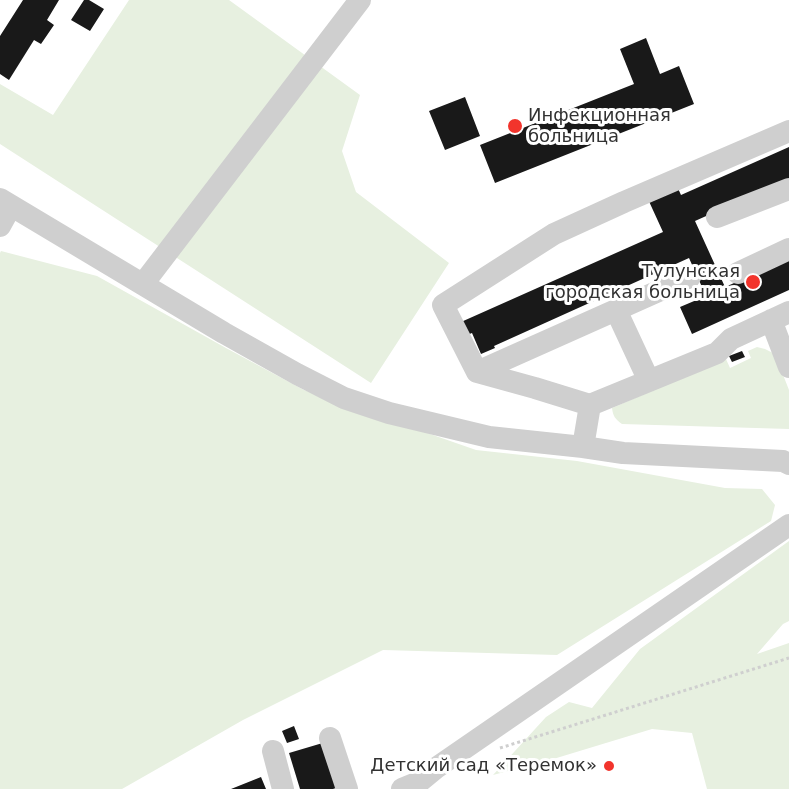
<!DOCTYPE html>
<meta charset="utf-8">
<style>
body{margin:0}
canvas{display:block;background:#fff}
</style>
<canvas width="789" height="789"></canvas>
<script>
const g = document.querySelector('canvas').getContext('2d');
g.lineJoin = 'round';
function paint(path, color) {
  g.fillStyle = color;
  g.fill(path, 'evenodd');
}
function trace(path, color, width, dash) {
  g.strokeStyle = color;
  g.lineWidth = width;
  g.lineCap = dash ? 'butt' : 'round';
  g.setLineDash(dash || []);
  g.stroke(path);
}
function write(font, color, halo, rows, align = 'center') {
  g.font = font + ' "DejaVu Sans",sans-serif';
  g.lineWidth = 6;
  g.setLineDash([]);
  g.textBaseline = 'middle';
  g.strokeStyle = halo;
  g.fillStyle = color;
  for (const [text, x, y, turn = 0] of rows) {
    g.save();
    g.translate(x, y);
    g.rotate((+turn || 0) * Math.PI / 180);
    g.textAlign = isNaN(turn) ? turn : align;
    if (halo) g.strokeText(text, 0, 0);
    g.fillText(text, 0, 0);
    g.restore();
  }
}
const green = new Path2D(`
 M 129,0 L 229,0 L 360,95 L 342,151 L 356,192 L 449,263 L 371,383 L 0,144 L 0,84 L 53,115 Z
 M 1,251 L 97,276 L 226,348 L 304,390 L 476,450 L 577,461 L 725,488 L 762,489 L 775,505 L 771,521 L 557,655 L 383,650 L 243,720 L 122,789 L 0,789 L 0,253 Z
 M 757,347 L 765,349 L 773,353 L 778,362 L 789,390 L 789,429 L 622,424 C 615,419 613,416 612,408 L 726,359 L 730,368 L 751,358 L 748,351 Z
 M 789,541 L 789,621 L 783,624 L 757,654 L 789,643 L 789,789 L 707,789 L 692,733 L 652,729 L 550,760 L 493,775 L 546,717 L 569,702 L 592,708 L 640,649 Z`);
const building = new Path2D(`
 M 23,0 L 59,0 L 47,20 L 54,25 L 41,44 L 34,40 L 9,80 L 0,74 L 0,36 Z
 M 84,0 L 89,0 L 104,9 L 90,31 L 71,20 Z
 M 646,38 L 660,74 L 679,66 L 694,104 L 495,183 L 480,145 L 634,84 L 620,49 Z
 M 465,97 L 480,136 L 445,150 L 429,111 Z
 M 789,147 L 789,179 L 695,221 L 725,287 L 789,259 L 789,290 L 692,334 L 680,307 L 706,296 L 689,258 L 494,346 L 495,348 L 481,354 L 472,333 L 467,335 L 461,322 L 663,232 L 647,197 L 676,184 L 681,195 Z
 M 742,351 L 745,357 L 732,362 L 729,356 Z
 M 294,726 L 299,739 L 287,743 L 282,731 Z
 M 326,742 L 339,787 L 333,789 L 300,789 L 289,753 Z
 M 261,777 L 266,789 L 231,789 Z`);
const path = new Path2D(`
 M 500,748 L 789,658`);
const minor = new Path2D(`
 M 789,131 L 624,202 L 554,234 L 443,305 L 477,372 L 535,388 L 590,405 L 717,353 L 731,339 L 789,312
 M 0,199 L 224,333 L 297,374 L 344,398 L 389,413 L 489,437 L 583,447 L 623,453 L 783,461 L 789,464
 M 717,217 L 789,189
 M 0,226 L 11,206
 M 738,273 L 789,249
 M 143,284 L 360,0
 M 616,310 L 649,381
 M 771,320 L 789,367
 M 477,372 L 690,277
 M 583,447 L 590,405
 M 330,738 L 347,789
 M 273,751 L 283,789
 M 402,789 L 419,782 L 436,768 L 789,525`);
const markers = [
 [515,126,8,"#f2342c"],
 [753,282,8,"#f2342c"],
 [609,766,6,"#f2342c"]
];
const poiNames = [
 ["Инфекционная",528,116,"left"],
 ["больница",528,137,"left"],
 ["Тулунская",740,272],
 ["городская больница",740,293],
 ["Детский сад «Теремок»",597,766]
];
paint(green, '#e7f0e0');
paint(building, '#191919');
trace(path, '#cfcfcf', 3, [3, 3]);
trace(minor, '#cfcfcf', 22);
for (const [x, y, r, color] of markers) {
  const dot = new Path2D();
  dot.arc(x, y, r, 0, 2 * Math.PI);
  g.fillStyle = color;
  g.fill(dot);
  trace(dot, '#fff', 2);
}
write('18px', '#323232', '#fff', poiNames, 'right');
</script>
